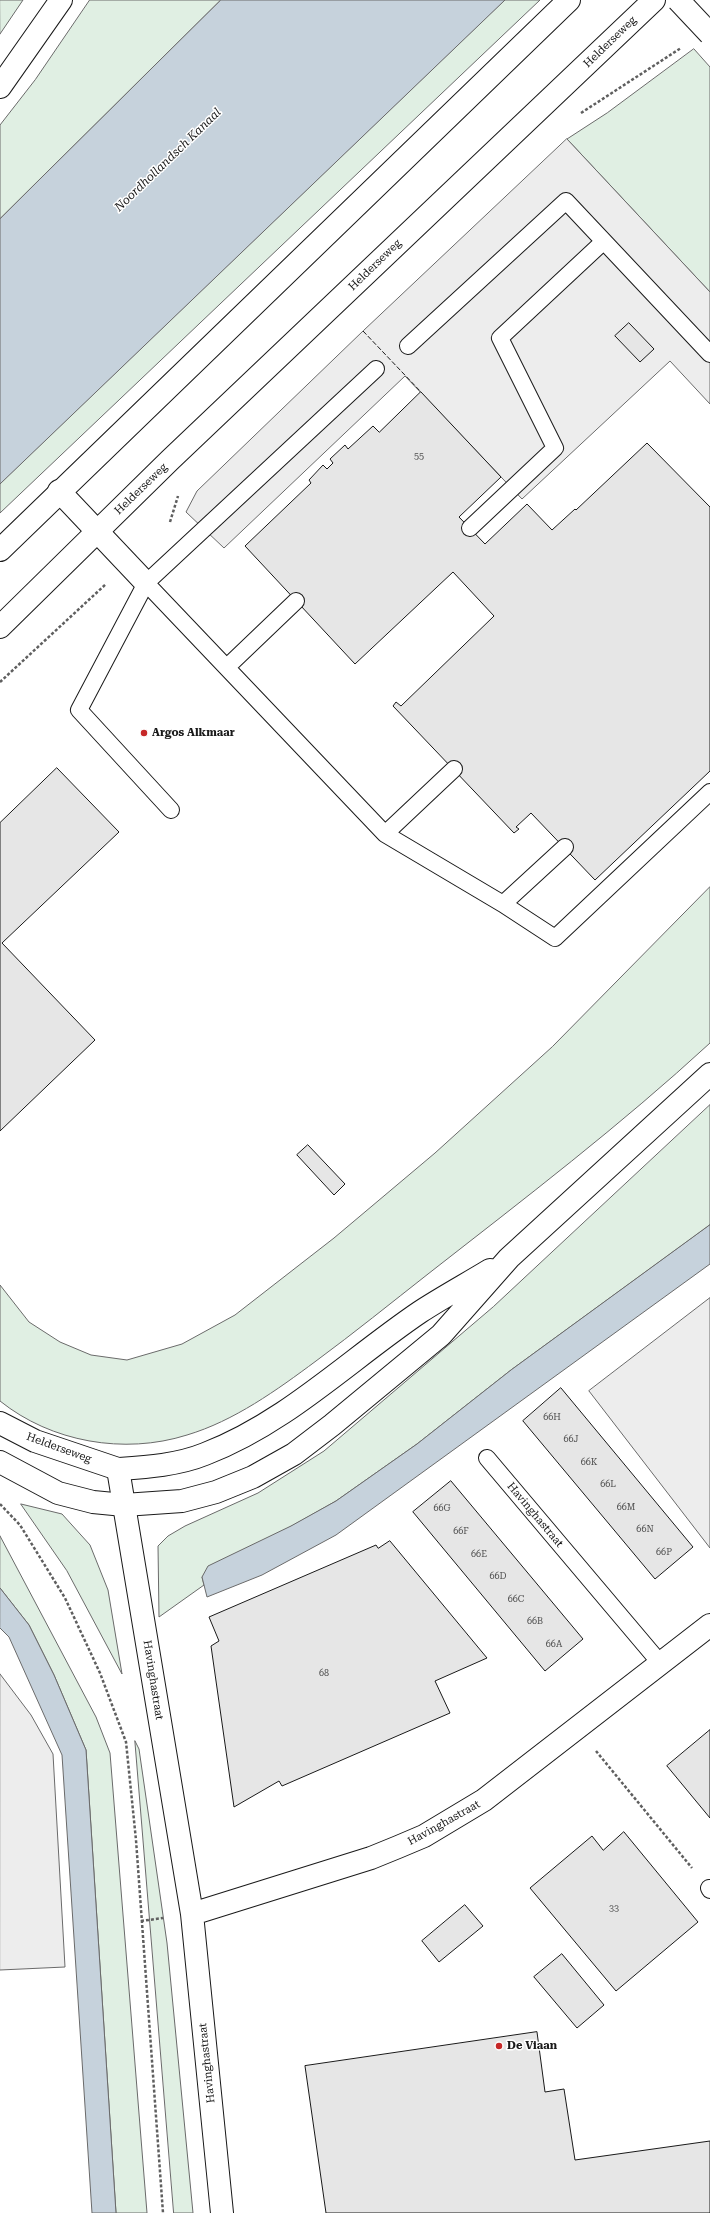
<!DOCTYPE html>
<style>
body{margin:0}
canvas{display:block;background:#fff}
</style>
<canvas width="710" height="2213"></canvas>
<script>
const g = document.querySelector('canvas').getContext('2d');
g.lineJoin = 'round';
function paint(path, color) {
  g.fillStyle = color;
  g.fill(path, 'evenodd');
}
function trace(path, color, width, dash) {
  g.strokeStyle = color;
  g.lineWidth = width;
  g.lineCap = dash ? 'butt' : 'round';
  g.setLineDash(dash || []);
  g.stroke(path);
}
function write(font, color, halo, rows, align = 'center') {
  g.font = font + ' "Roboto Serif",serif';
  g.lineWidth = 3;
  g.setLineDash([]);
  g.textBaseline = 'middle';
  g.strokeStyle = halo;
  g.fillStyle = color;
  for (const [text, x, y, turn = 0] of rows) {
    g.save();
    g.translate(x, y);
    g.rotate((+turn || 0) * Math.PI / 180);
    g.textAlign = isNaN(turn) ? turn : align;
    if (halo) g.strokeText(text, 0, 0);
    g.fillText(text, 0, 0);
    g.restore();
  }
}
const green = new Path2D(`
 M 0,0 L 23,0 L 0,34 Z
 M 90,0 L 221,0 L 0,219 L 0,125 L 35,80 Z
 M 505,0 L 540,0 L 0,513 L 0,484 Z
 M 694,49 L 710,67 L 710,292 L 567,139 L 607,113 Z
 M 710,887 L 710,1043 C 621,1125 524,1199 428,1274 C 391,1303 354,1333 316,1361 C 277,1390 234,1421 187,1435 C 124,1455 51,1442 0,1401 L 0,1285 L 29,1322 L 60,1342 L 91,1355 L 127,1360 L 182,1344 L 235,1315 L 334,1238 L 435,1153 L 552,1047 Z
 M 710,1105 L 710,1225 L 511,1370 L 417,1444 L 336,1501 L 202,1577 L 204,1585 L 159,1617 L 158,1546 L 168,1536 L 185,1526 L 258,1493 L 324,1451 L 493,1307 Z
 M 21,1504 L 62,1514 L 90,1545 L 108,1590 L 122,1674 L 67,1571 Z
 M 0,1536 L 96,1717 L 110,1753 L 147,2213 L 116,2213 L 86,1750 L 54,1675 L 29,1625 L 0,1588 Z
 M 135,1741 L 139,1749 L 167,1943 L 193,2213 L 174,2213 Z`);
const parking = new Path2D(`
 M 567,139 L 710,292 L 710,404 L 670,361 L 522,499 L 405,376 L 224,548 L 186,512 L 197,491 L 363,331 Z
 M 710,1298 L 710,1548 L 589,1391 Z
 M 0,1674 L 31,1715 L 53,1754 L 65,1967 L 0,1970 Z`);
const water = new Path2D(`
 M 221,0 L 505,0 L 0,484 L 0,219 Z
 M 710,1225 L 710,1264 L 336,1535 L 262,1575 L 207,1597 L 202,1577 L 208,1566 L 291,1526 L 336,1501 L 417,1444 L 511,1370 Z
 M 0,1588 L 29,1625 L 54,1675 L 86,1750 L 116,2213 L 92,2213 L 62,1755 L 9,1637 L 0,1628 Z`);
const building = new Path2D(`
 M 629,323 L 654,349 L 640,362 L 615,336 Z
 M 421,392 L 501,477 L 459,517 L 485,544 L 527,504 L 552,530 L 575,509 L 576,510 L 647,443 L 710,507 L 710,771 L 595,880 L 531,813 L 516,827 L 519,829 L 514,833 L 393,706 L 396,702 L 401,706 L 494,616 L 453,572 L 355,664 L 245,546 L 311,483 L 309,480 L 323,465 L 327,469 L 333,463 L 330,459 L 345,445 L 348,449 L 373,426 L 379,432 Z
 M 57,768 L 119,832 L 2,943 L 95,1040 L 0,1131 L 0,823 Z
 M 308,1145 L 345,1184 L 334,1195 L 297,1155 Z
 M 561,1388 L 693,1547 L 655,1579 L 523,1421 Z
 M 451,1481 L 583,1639 L 545,1671 L 413,1512 Z
 M 390,1541 L 487,1658 L 435,1681 L 450,1713 L 282,1786 L 279,1781 L 234,1807 L 211,1646 L 219,1641 L 209,1617 L 376,1545 L 378,1548 Z
 M 710,1730 L 710,1818 L 667,1766 Z
 M 624,1832 L 698,1922 L 616,1991 L 530,1888 L 592,1836 L 603,1850 Z
 M 465,1905 L 483,1926 L 439,1962 L 422,1941 Z
 M 562,1954 L 604,2005 L 577,2028 L 534,1977 Z
 M 537,2032 L 545,2092 L 564,2089 L 575,2160 L 710,2141 L 710,2213 L 326,2213 L 305,2066 Z`);
const path = new Path2D(`
 M 581,113 L 681,48
 M 170,522 L 178,496
 M 0,682 L 106,584
 M 0,1504 L 20,1525 L 65,1598 L 100,1673 L 126,1742 L 136,1840 L 163,2213
 M 596,1751 L 692,1868
 M 141,1921 L 163,1918`);
const service = new Path2D(`
 M 408,346 L 566,201 L 710,354
 M 470,528 L 555,448 L 500,338 L 603,242
 M 146,583 L 385,834 L 503,904 L 555,938 L 710,792
 M 227,667 L 296,601
 M 171,810 L 79,710 L 146,583 L 376,369
 M 385,834 L 454,769
 M 503,904 L 565,847
 M 487,1458 L 661,1664
 M 709,1888 L 710,1890`);
const minor = new Path2D(`
 M 0,87 L 61,0
 M 59,491 L 146,583
 M 118,1469 L 192,1914 L 222,2213
 M 192,1914 L 371,1858 L 398,1847 L 424,1836 L 484,1800 L 710,1625`);
const secondary = new Path2D(`
 M 0,550 L 569,0
 M 0,627 L 170,460 L 654,0
 M 0,1423 L 35,1441 L 118,1469
 M 0,1462 L 58,1493 L 93,1502 L 124,1505`);
const trunk = new Path2D(`
 M 118,1469 C 147,1467 178,1465 205,1454 C 286,1423 349,1360 420,1312 C 443,1297 467,1284 490,1270
 M 124,1505 L 182,1501 L 216,1492 L 253,1477 L 294,1454 L 332,1425 L 441,1335 L 509,1258 L 710,1074`);
const trunkBridge = new Path2D(`
 M 678,0 L 710,34`);
const fence = new Path2D(`
 M 363,331 L 421,392`);
const markers = [
 [144,733,4,"#c62828"],
 [499,2046,4,"#c62828"]
];
const numberNames = [
 ["55",419,456],
 ["66H",552,1417],
 ["66J",571,1439],
 ["66K",589,1462],
 ["66L",608,1484],
 ["66M",626,1507],
 ["66G",442,1508],
 ["66N",645,1529],
 ["66F",461,1531],
 ["66P",664,1552],
 ["66E",479,1554],
 ["66D",498,1576],
 ["66C",516,1599],
 ["66B",535,1621],
 ["66A",554,1644],
 ["68",324,1673],
 ["33",614,1908]
];
const streetNames = [
 ["Helderseweg",610,42,-44],
 ["Helderseweg",375,265,-44],
 ["Helderseweg",141,489,-44],
 ["Helderseweg",59,1448,20],
 ["Havinghastraat",535,1515,50],
 ["Havinghastraat",153,1680,81],
 ["Havinghastraat",444,1823,-29],
 ["Havinghastraat",207,2063,-96]
];
const poiNames = [
 ["Argos Alkmaar",152,733],
 ["De Viaan",507,2046]
];
const waterNames = [
 ["Noordhollandsch Kanaal",168,160,-44]
];
paint(green, '#e0efe3');
trace(green, '#6a6a6a', 1);
paint(parking, '#ededed');
trace(parking, '#6a6a6a', 1);
paint(water, '#c6d2dc');
trace(water, '#6a6a6a', 1);
paint(building, '#e6e6e6');
trace(building, '#1a1a1a', 1);
trace(service, '#1a1a1a', 18);
trace(minor, '#1a1a1a', 24);
trace(secondary, '#1a1a1a', 24);
trace(trunk, '#1a1a1a', 24);
trace(path, '#5f5f5f', 2.5, [3, 2]);
trace(service, '#fff', 16);
trace(minor, '#fff', 22);
trace(secondary, '#fff', 22);
trace(trunk, '#fff', 22);
trace(trunkBridge, '#1a1a1a', 24, []);
trace(trunkBridge, '#fff', 22);
trace(fence, '#1a1a1a', 1, [5, 2]);
for (const [x, y, r, color] of markers) {
  const dot = new Path2D();
  dot.arc(x, y, r, 0, 2 * Math.PI);
  g.fillStyle = color;
  g.fill(dot);
  trace(dot, '#fff', 1.5);
}
write('9px', '#4d4d4d', null, numberNames);
write('11px', '#1a1a1a', '#fff', streetNames);
write('bold 11px', '#1a1a1a', '#fff', poiNames, 'left');
write('italic 12px', '#1a1a1a', '#fff', waterNames);
</script>
